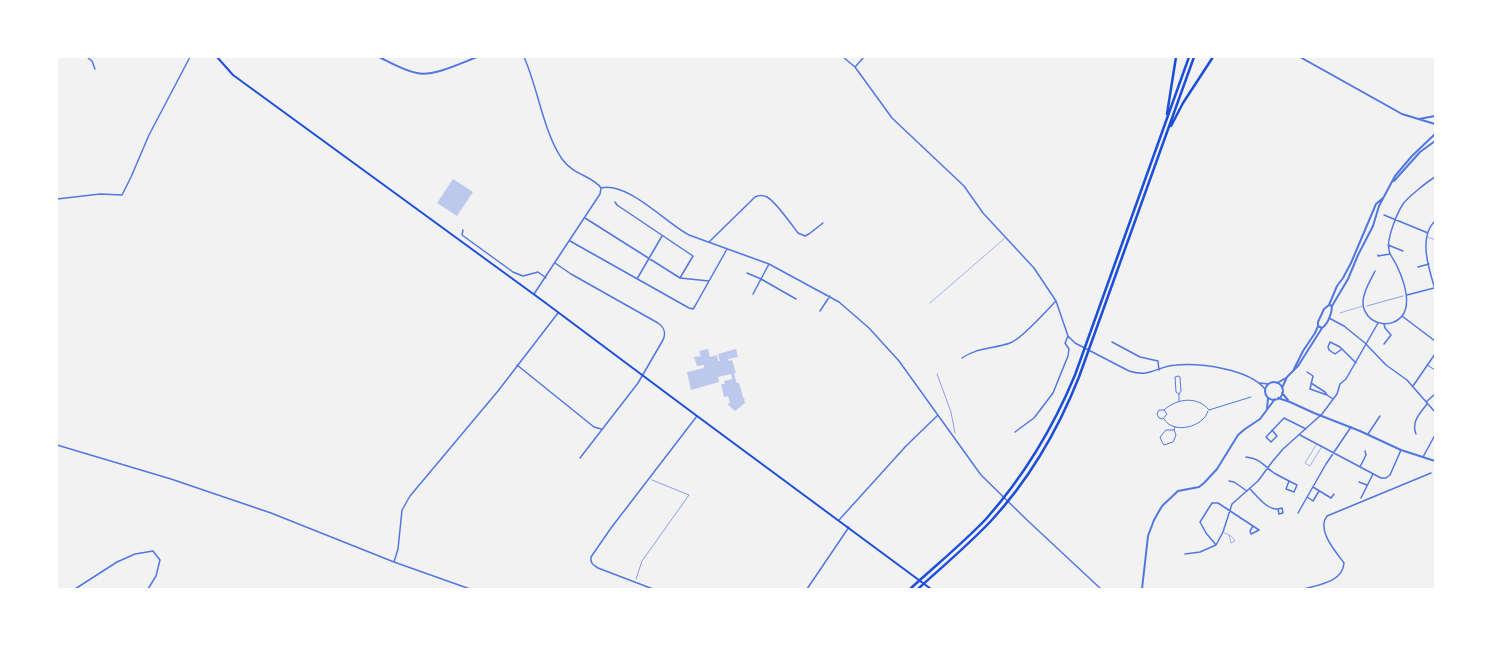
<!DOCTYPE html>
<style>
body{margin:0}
#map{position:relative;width:1492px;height:646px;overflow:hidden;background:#f2f2f2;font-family:"Work Sans",sans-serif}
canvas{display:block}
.frame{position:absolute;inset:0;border:58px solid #fff;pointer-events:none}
</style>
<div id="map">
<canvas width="1492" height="646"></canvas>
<div class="frame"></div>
</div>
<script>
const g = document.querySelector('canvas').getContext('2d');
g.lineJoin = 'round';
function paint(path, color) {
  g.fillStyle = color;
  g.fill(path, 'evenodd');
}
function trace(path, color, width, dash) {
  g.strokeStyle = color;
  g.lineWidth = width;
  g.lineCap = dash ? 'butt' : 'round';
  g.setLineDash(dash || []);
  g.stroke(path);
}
const building = new Path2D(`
 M 453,179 L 473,192 L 457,216 L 437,203 Z
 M 708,349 L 710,357 L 717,355 L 718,361 L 720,361 L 718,354 L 736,349 L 738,357 L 728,359 L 729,361 L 732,360 L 736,373 L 734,373 L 735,378 L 737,383 L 739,383 L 743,397 L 745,400 L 744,400 L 745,403 L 735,411 L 727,404 L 730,403 L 728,396 L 724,397 L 721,384 L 725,384 L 724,381 L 732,379 L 731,374 L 718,377 L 719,382 L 691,390 L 687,372 L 704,368 L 704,365 L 697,366 L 694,357 L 699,356 L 701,357 L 699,351 Z`);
const path = new Path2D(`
 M 1367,306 L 1403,296
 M 937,374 L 951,412 L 955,433
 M 636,579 L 642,561 L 689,495 L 652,480`);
const service = new Path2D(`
 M 1428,237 L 1435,240
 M 930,303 L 1005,238
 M 1340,313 L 1363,306
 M 1316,445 L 1305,463 L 1310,466 L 1321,448
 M 1224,533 C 1229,534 1233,537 1235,541 L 1231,543 L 1229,535`);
const pedestrian = new Path2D(`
 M 1427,365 L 1435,370
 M 1179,394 L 1176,392 L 1175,377 L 1178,376 L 1180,377 L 1181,391 L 1179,394 L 1179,401
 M 1164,410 L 1167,414 L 1163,419 L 1159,418 L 1157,414 L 1159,410 L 1164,410 C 1177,398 1198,396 1209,410 L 1251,397
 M 1164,419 C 1173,435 1204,427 1208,411
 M 1174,430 L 1176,435 L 1173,442 L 1164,445 L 1162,442 L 1160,437 L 1166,430 L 1174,430 L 1175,427`);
const minor = new Path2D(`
 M 87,57 L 92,61 L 95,69
 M 524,57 C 538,88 543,131 562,159 C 573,175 593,176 601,188 L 600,194 L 534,294
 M 843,57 L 855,67 L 892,118 L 964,186 L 983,213 L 1034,268 L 1056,301 L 1068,336 L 1075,343 L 1129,371 C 1151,378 1157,366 1176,365 C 1201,363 1249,369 1265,389
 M 855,67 L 864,57
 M 601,188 C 627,181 666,223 689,235 L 769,264 L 839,302 L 869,328 L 899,361 L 981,475 L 1027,520 L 1101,589
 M 57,199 L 100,194 L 122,195 L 131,177 L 149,135 L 190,57
 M 615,202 L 617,205 L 693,256 L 680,278
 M 1384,215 L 1428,233
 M 585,218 L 680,278 L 709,281
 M 1435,221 C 1418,237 1429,270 1435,289
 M 463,230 L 462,235 L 513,272 L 523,276 L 538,272 L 546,278
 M 570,241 L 689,308 L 693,309 L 695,306 L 727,249
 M 709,242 L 755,197 C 759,195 763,195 767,197 C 775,201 792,225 798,233 L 805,236 L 809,234 L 823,223
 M 1388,245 L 1403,251
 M 1378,255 L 1378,256 L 1390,254
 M 555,263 L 571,274 L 658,323 C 665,328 666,333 663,340 L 638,383 L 580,458
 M 1418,267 L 1429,264
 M 1375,271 C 1371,280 1363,291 1363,302 C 1363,324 1393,332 1404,313 C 1411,299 1403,279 1397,266 C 1395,261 1390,256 1389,250 C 1386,240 1397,213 1403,204 C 1408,197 1427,182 1435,177
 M 747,273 L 761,279 L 796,299
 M 637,279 L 662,236
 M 753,294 L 769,264
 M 1407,295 L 1434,288
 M 820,311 L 830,296
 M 1402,316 L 1435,341
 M 1329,318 L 1344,326 L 1365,343 L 1386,365 L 1407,380 L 1435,412
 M 1384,324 L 1385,328 L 1391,335 L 1384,344
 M 1112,342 L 1140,357 L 1158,361 L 1159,370
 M 1342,349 L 1335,354 L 1329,350 L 1328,347 L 1330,342 L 1340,347 L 1356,363
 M 962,358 C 978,347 993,349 1010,343 C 1022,339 1045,312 1056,301
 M 517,365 L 594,427 L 601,429
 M 1307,372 L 1313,376 L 1310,389 L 1327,395 L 1333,399
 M 1260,383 L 1268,384
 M 1311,383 L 1325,392 L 1327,395
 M 1413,386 L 1435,354
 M 1426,402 L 1435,394
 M 1272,430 L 1277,436 L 1271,442 L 1266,437 L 1284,418 L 1306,429
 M 1015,432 L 1034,418 L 1053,393 L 1068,356 L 1069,349 L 1065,343 L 1068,336
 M 1368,434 L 1380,416
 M 1416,434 C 1411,422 1420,413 1427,404
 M 1300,435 L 1381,478 L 1386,478 L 1390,475 L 1401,450
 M 57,445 L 171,479 L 271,513 L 394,562 L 470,589
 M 1246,457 C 1262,459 1262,465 1274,473 C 1281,477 1289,481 1297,485 L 1294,492 L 1286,489 L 1289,481
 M 1423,457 L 1435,435
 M 1360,467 L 1366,455 L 1365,451
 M 1229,481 L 1234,482 L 1247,491
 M 1359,482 L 1367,485
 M 1313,487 L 1331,498 L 1334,494
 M 1250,489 C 1257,496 1267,510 1278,509 L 1279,514 L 1283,513 L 1282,508 L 1278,509
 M 1307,497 L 1313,501 L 1319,491
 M 1361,498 L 1373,474
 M 1298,513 L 1326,464 L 1351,427
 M 839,520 L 906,446 L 938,415
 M 1216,545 L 1206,533 L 1200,522 L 1212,503 L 1218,503 L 1259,530 L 1251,534 L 1250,531 L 1253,526
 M 1185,554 L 1200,552 L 1216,545 L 1223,532 L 1232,504 L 1258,481 L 1272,462 L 1283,449 L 1322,414 L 1337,394 L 1340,384 L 1346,379 L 1378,323
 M 394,562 L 398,549 L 402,510 L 410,496 L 498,391 L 558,313
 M 75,589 L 117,562 L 135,554 L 153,551 L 160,560 L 156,576 L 148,589
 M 653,589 L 598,568 C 593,565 590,563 591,557 L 611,528 L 697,416
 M 807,589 L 849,527
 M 1304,589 C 1318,585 1343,582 1344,563 C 1336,552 1316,530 1327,516 L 1431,473`);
const tertiary = new Path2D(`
 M 379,57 C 391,63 404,71 417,73 C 433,77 461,63 477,57
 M 1300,57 L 1402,114 L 1435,124
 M 1419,119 L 1435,116
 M 1394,181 L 1420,152 L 1435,141
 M 1329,305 L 1332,306 C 1332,313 1328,324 1322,328 L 1318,326 L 1318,322 L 1324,309 L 1329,305 L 1337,286 L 1343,278 L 1351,263 L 1376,204 L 1383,198
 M 1332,306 L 1348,279 L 1358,255 L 1373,226 L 1379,206 L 1395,176 L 1412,156 L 1435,134
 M 1294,369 L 1303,351 L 1315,333 L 1318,326
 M1265 391a9 9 0 1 1 18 0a9 9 0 1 1-18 0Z
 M 1277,383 L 1286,378
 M 1282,388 L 1287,377 L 1298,366 L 1322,328
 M 1282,393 L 1288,400
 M 1278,398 L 1290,402 L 1314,413 L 1360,431 L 1401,450 L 1435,461
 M 1267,409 L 1268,398
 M 1142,589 L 1148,536 L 1154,520 L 1162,506 L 1178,491 L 1199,487 L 1204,483 L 1217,469 L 1238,435 L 1245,429 L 1260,419 L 1275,399`);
const secondary = new Path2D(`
 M 217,57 L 233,75 L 543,301 L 697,416 L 931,589`);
const trunk = new Path2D(`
 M 1167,114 L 1176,57
 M 1171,126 L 1183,103 L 1213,57
 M 910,589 C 935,566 962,544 986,519 C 1024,476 1053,428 1075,375 L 1189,57
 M 918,589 C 942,567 967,546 990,522 C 1029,480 1058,430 1079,377 L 1194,57`);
paint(building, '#bdc9ec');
trace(path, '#1d4ed8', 0.5);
trace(service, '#5277de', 0.5);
trace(pedestrian, '#5277de', 1);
trace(minor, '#5277de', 1.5);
trace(tertiary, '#5277de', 2);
trace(secondary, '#1d4ed8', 2);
trace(trunk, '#1d4ed8', 2.5);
</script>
